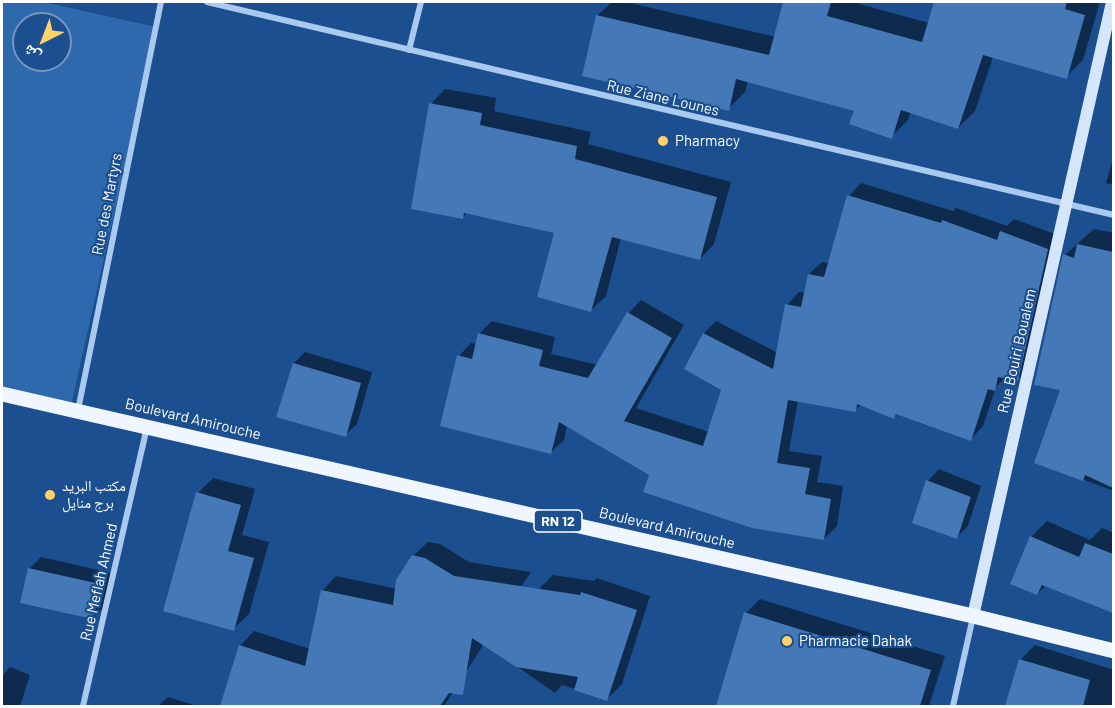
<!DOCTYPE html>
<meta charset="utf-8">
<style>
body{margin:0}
#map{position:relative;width:1115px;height:708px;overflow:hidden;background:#1b4f8f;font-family:Barlow,"Noto Naskh Arabic",sans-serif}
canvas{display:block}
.frame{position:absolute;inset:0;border:3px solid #fff;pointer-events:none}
.north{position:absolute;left:12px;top:12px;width:60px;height:60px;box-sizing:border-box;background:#1b4f8f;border:2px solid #7695bc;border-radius:50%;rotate:222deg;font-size:16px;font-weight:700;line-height:24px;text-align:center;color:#fff}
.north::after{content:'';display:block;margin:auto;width:21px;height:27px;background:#ffd166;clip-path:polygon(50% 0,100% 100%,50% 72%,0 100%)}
</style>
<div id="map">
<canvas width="1115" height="708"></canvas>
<div class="frame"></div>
<div class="north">ش</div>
</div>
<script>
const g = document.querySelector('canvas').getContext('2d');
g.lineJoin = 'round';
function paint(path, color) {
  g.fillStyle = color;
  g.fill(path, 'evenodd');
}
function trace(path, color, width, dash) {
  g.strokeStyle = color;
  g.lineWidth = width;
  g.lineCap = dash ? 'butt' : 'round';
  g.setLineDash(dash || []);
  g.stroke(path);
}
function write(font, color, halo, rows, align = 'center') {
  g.font = font + ' Barlow,"Noto Naskh Arabic",sans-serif';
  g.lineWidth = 4.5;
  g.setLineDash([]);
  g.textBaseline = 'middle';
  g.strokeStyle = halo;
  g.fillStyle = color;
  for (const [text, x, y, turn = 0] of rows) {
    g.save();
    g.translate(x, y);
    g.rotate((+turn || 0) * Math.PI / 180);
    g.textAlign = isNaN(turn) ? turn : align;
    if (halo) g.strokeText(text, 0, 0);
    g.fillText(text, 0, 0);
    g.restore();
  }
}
const green = new Path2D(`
 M 2,2 L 43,2 L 156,27 L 70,410 L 2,395 ZM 24,24 L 60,24 L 60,60 L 24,60 Z`);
const shadow = new Path2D(`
 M 612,2 L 626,2 L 776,37 L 785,2 L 852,2 L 929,23 L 935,2 L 1100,2 L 1083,60 L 1066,77 L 993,57 L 975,111 L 958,128 L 911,111 L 908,120 L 891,137 L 856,110 L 748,81 L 745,92 L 728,109 L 597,16 Z
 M 445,89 L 496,98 L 494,111 L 591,132 L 588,144 L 731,182 L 714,244 L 700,259 L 621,238 L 606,296 L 591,310 L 556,231 L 468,212 L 463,217 L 431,104 Z
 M 1114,156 L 1114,185 L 1106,183 Z
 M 861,183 L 953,211 L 956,208 L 1007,226 L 1014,219 L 1060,236 L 1030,367 L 1017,380 L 1006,377 L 996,387 L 983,426 L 971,439 L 898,413 L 894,418 L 862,404 L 855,410 L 798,400 L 789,451 L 822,456 L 817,482 L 843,486 L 837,526 L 824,539 L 651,475 L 567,425 L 564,440 L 551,452 L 459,356 L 471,343 L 477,344 L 479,334 L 492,321 L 555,337 L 551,354 L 598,365 L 629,313 L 641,300 L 684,325 L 636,408 L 709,432 L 723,389 L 704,333 L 716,321 L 778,353 L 787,305 L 799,292 L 805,293 L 809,274 L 822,262 L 830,263 L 849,196 Z
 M 1094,229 L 1114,233 L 1114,491 L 1036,462 L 1062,389 L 1065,255 Z
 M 305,352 L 372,372 L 357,424 L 345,435 L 294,363 Z
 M 939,469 L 981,486 L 968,526 L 957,537 L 928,481 Z
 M 213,478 L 255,489 L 242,535 L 269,542 L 249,614 L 233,629 L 198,493 Z
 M 1047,521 L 1090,540 L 1102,528 L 1114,533 L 1114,612 L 1046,585 L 1037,594 L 1031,537 Z
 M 428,542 L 440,544 L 469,562 L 531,572 L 495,627 L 484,638 L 482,647 L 444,706 L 222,706 L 240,646 L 254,631 L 310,649 L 322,591 L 336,576 L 397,589 L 413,556 Z
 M 41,557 L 111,573 L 104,607 L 92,618 L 22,601 L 30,568 Z
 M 553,575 L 594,581 L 597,578 L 650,596 L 622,684 L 607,699 L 562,685 L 555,693 L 511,662 L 538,590 Z
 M 760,599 L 945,656 L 929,706 L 717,706 L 746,613 Z
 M 1035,645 L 1114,670 L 1114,706 L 1007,706 L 1021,659 Z
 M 10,667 L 30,675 L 20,706 L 2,706 L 2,676 Z
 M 168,697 L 197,706 L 158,706 Z`);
const building = new Path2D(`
 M 783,2 L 831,2 L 827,16 L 922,42 L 934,2 L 1067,2 L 1065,9 L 1085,15 L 1067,79 L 983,55 L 958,129 L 901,110 L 892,139 L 849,124 L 854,111 L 736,79 L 729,111 L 582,76 L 596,15 L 769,55 Z
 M 429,103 L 482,113 L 480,125 L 577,146 L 575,159 L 717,197 L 700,260 L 612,237 L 591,312 L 537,297 L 554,233 L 464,213 L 463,219 L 411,209 Z
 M 847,195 L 941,223 L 942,220 L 997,240 L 1000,231 L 1048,249 L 1018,381 L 998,377 L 995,391 L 988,389 L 971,441 L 896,414 L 894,419 L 857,404 L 856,412 L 788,400 L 777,463 L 810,468 L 805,494 L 831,499 L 824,540 L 752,528 L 643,492 L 649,475 L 559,422 L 551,454 L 440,426 L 457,355 L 472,359 L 478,333 L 543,350 L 539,366 L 588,378 L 627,312 L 672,338 L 624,421 L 703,446 L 721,390 L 684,369 L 703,333 L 773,369 L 785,304 L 801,307 L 808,274 L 824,277 Z
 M 1077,244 L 1113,252 L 1113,488 L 1085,475 L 1083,481 L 1034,463 L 1060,390 L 1034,385 L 1063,254 L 1074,258 Z
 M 293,363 L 361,383 L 346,437 L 276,417 Z
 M 926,480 L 971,497 L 957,539 L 912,523 Z
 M 196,492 L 241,505 L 228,551 L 254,558 L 234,631 L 163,611 Z
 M 1030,536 L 1079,557 L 1085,543 L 1113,554 L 1113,613 L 1042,585 L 1037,595 L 1010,584 Z
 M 412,555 L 425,558 L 454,576 L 580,595 L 581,592 L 637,610 L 607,701 L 574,690 L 578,677 L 516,667 L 472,638 L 463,695 L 449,693 L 440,706 L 220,706 L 239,645 L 305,666 L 321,590 L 393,605 L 396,580 Z
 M 28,568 L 100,584 L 93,619 L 20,603 Z
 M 744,612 L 931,670 L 920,706 L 716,706 Z
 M 1019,659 L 1090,680 L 1083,706 L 1005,706 Z`);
const street = new Path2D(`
 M 207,2 L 1114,215
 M 409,50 L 421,2
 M 78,410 L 161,2
 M 83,706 L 147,427
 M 953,706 L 973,617`);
const secondary = new Path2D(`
 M 973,616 L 1112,2`);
const primary = new Path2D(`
 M 2,394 L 973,616 L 1114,651`);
const markers = [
 [663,141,6,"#ffd166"],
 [50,495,6,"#ffd166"],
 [787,641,6,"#ffd166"]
];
const shields = [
 [558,521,48]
];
const shieldNames = [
 ["RN 12",558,521]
];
const streetNames = [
 ["Rue Ziane Lounes",663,98,13],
 ["Rue des Martyrs",107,204,-79],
 ["Rue Bouiri Boualem",1017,351,-77],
 ["Boulevard Amirouche",193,419,13],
 ["Boulevard Amirouche",667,528,13],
 ["Rue Meflah Ahmed",99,582,-77]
];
const poiNames = [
 ["Pharmacy",675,141],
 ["مكتب البريد",62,486],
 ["برج منايل",62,503],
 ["Pharmacie Dahak",799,641]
];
paint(green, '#2e69ad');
paint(shadow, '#0007');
paint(building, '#4478b7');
trace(street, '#a9c9ee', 6);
trace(secondary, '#d6e6fa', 12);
trace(primary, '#f0f6ff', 15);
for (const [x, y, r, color] of markers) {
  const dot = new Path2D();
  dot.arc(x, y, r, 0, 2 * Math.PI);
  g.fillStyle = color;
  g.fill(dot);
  trace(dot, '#1b4f8f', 2);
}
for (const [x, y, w] of shields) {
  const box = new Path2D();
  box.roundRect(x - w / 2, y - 11, w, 22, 4.5);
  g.fillStyle = '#1b4f8f';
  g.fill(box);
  trace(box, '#fff', 1.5);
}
write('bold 14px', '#fff', null, shieldNames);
write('15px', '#fff', '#1b4f8f', streetNames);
write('15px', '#fff', '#1b4f8f', poiNames, 'left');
</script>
